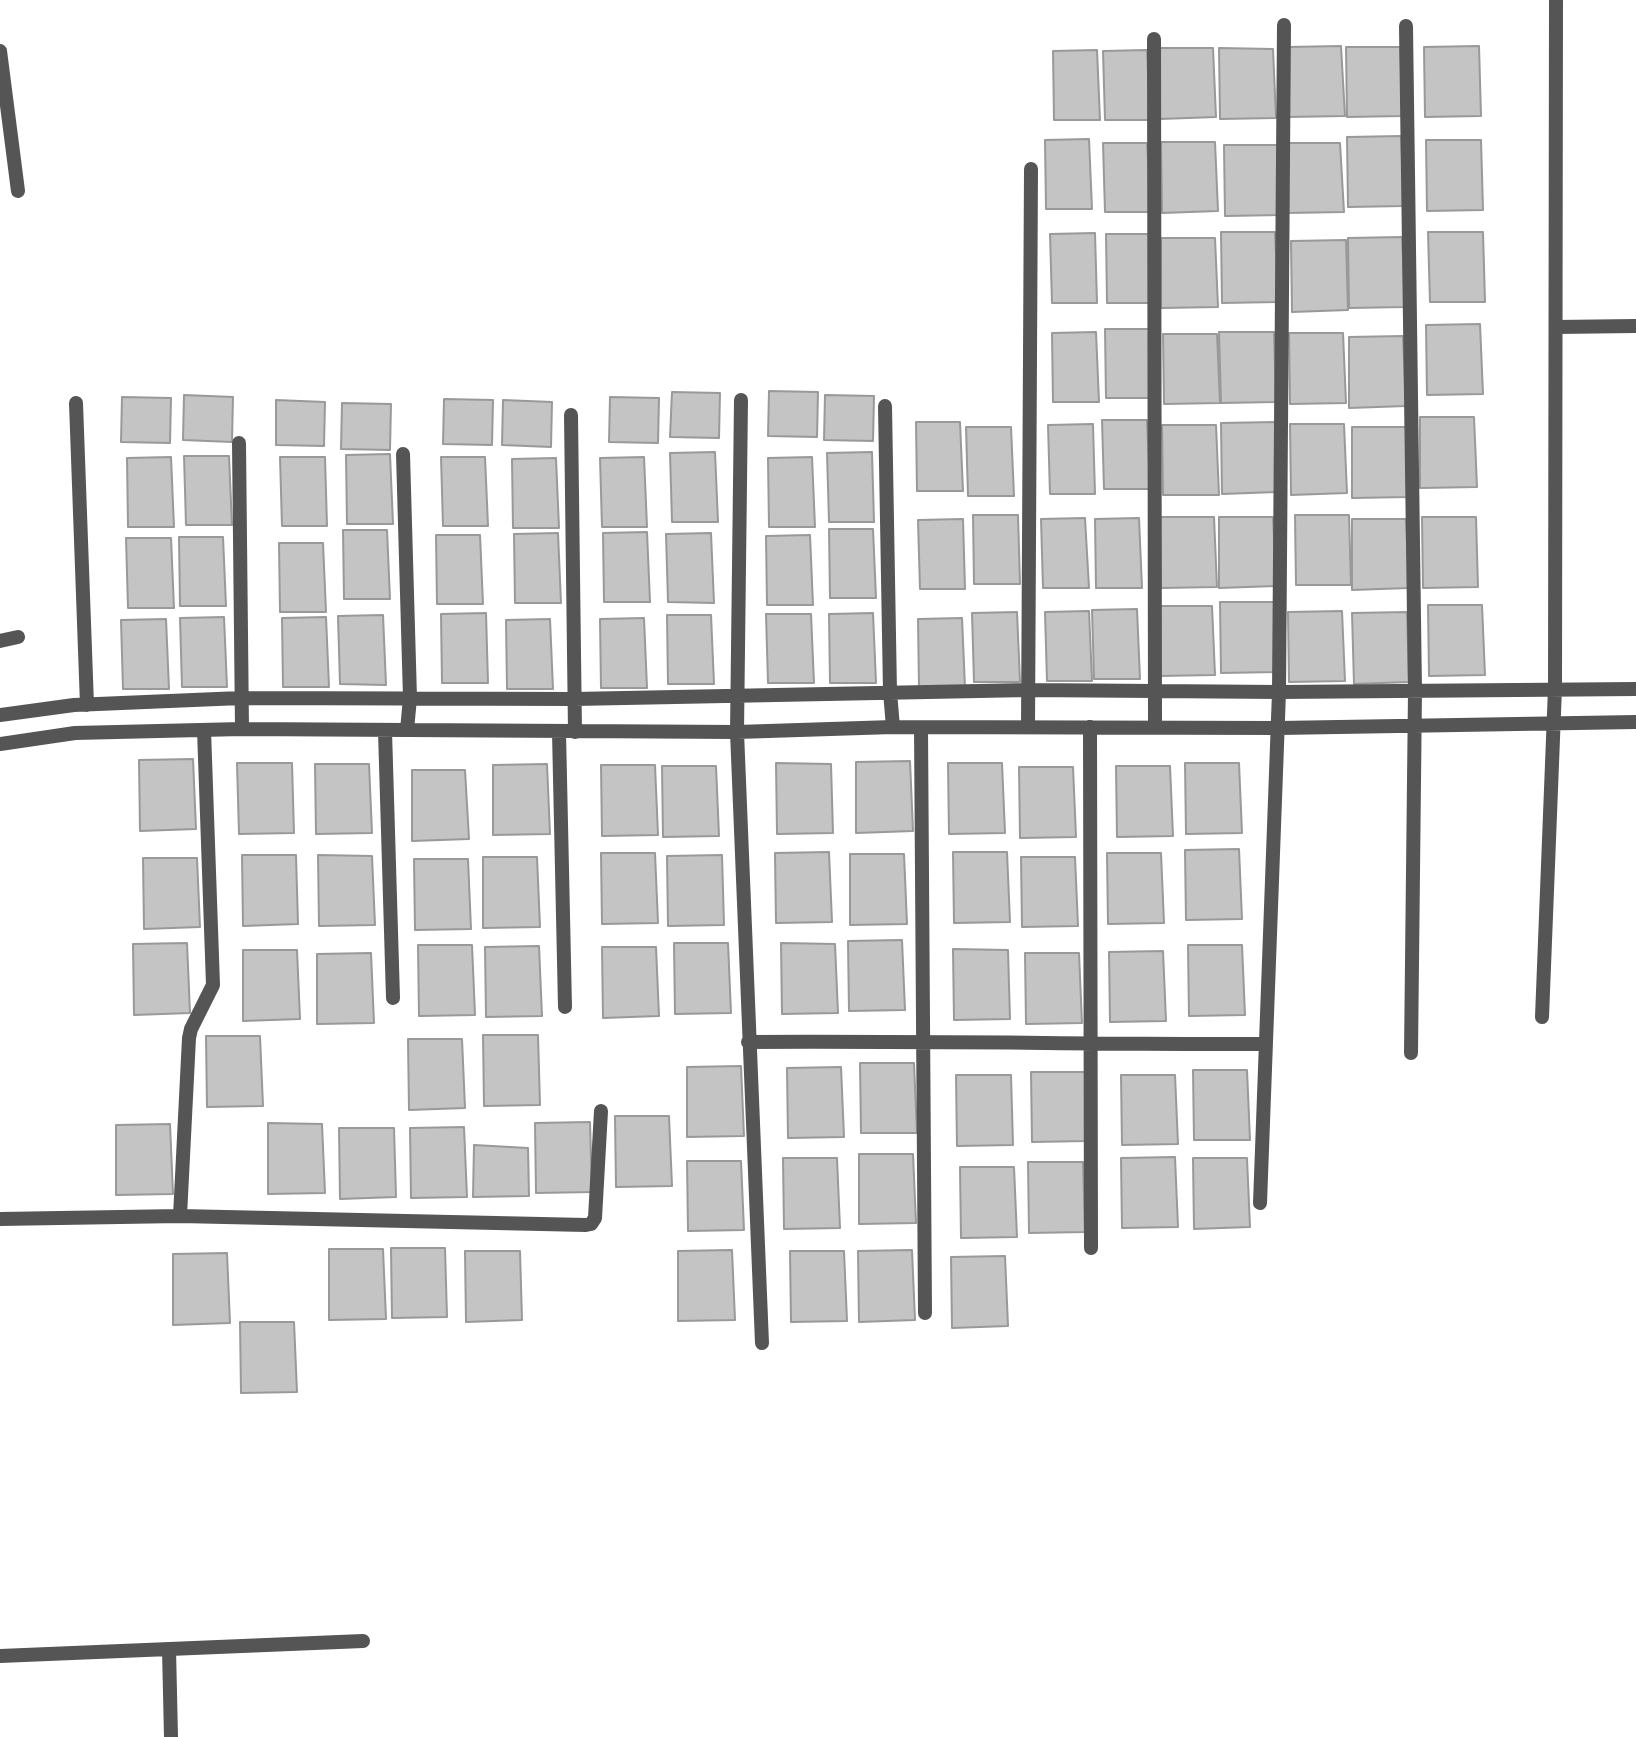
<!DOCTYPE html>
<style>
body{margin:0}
canvas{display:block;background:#fff}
</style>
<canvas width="1636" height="1737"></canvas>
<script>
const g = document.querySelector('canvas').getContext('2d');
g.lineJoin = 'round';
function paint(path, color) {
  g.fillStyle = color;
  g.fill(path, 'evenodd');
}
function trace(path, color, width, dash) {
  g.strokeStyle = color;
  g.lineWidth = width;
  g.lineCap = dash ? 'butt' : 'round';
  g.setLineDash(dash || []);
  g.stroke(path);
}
const building = new Path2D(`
 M 1341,46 L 1345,116 L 1288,117 L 1288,47 Z
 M 1479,46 L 1481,116 L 1425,117 L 1424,47 Z
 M 1346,47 L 1400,47 L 1403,116 L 1347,117 Z
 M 1159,48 L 1213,48 L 1216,117 L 1160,119 Z
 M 1219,48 L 1273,49 L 1276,118 L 1220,119 Z
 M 1097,50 L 1100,120 L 1054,120 L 1053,51 Z
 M 1147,50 L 1150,120 L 1105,120 L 1103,51 Z
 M 1401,136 L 1404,206 L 1348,207 L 1347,137 Z
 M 1089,139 L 1092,209 L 1046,209 L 1045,140 Z
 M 1426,140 L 1481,140 L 1483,210 L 1427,211 Z
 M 1161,142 L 1215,142 L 1218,211 L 1162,213 Z
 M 1103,143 L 1147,143 L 1151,212 L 1105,212 Z
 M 1287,143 L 1340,143 L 1344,212 L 1287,213 Z
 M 1224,145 L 1278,145 L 1281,215 L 1225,216 Z
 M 1221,232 L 1275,232 L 1278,302 L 1222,303 Z
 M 1428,232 L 1483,232 L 1485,302 L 1430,302 Z
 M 1095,233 L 1097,303 L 1052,303 L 1050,234 Z
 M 1106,234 L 1150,234 L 1153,303 L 1107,303 Z
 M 1402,237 L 1405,307 L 1349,308 L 1348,238 Z
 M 1161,238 L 1215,238 L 1218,307 L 1161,308 Z
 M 1346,240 L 1348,310 L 1292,312 L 1291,241 Z
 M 1480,324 L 1483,394 L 1427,395 L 1426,325 Z
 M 1105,329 L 1149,329 L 1152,398 L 1106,398 Z
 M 1096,332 L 1099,402 L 1053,402 L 1052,333 Z
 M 1219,332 L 1274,332 L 1276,402 L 1221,403 Z
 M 1289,333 L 1343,333 L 1346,403 L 1290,404 Z
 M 1163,334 L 1217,334 L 1220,403 L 1164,404 Z
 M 1403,336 L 1406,406 L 1349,408 L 1349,337 Z
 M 769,391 L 818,392 L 817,437 L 768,436 Z
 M 672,392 L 720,393 L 719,438 L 670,437 Z
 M 184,395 L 233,397 L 232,442 L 183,440 Z
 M 825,395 L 874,396 L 873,441 L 824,440 Z
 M 122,397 L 171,398 L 170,443 L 121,442 Z
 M 610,397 L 659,398 L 658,443 L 609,442 Z
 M 444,399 L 493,400 L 492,445 L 443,444 Z
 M 276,400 L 325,402 L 324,446 L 276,445 Z
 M 503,400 L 552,402 L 551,447 L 502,445 Z
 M 342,403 L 391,404 L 390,450 L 341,449 Z
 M 1420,417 L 1474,417 L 1477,487 L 1420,488 Z
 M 1102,420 L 1147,420 L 1150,489 L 1104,489 Z
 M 916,422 L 960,422 L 963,491 L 917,491 Z
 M 1275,422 L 1277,492 L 1222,494 L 1221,423 Z
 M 1093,424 L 1095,494 L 1050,494 L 1048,425 Z
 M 1290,424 L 1344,424 L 1347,493 L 1291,495 Z
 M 1162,425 L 1216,425 L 1219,495 L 1163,495 Z
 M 966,427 L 1011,427 L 1014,496 L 968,496 Z
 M 1352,427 L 1406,427 L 1409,497 L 1352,498 Z
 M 715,452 L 718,522 L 672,522 L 670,453 Z
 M 872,452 L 874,522 L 829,522 L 827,453 Z
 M 390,454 L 393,524 L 347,524 L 346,455 Z
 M 184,456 L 229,456 L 232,525 L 186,525 Z
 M 171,457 L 174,527 L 128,527 L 127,458 Z
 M 280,457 L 325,457 L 327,526 L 282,526 Z
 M 441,457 L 485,457 L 488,526 L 443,526 Z
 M 644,457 L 647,527 L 602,527 L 600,458 Z
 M 812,457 L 815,527 L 769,527 L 768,458 Z
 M 556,458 L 559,528 L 513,528 L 512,459 Z
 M 973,515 L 1018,515 L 1020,584 L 974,584 Z
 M 1295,515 L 1349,515 L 1351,585 L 1296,585 Z
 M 1160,517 L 1214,517 L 1217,587 L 1161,588 Z
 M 1219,517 L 1273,517 L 1276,586 L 1219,588 Z
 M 1422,517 L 1476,517 L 1478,587 L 1423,588 Z
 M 1085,518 L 1089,588 L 1043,588 L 1041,519 Z
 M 1139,518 L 1142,588 L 1096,588 L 1095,519 Z
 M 963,519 L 965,589 L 920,589 L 918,520 Z
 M 1352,519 L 1406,519 L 1409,588 L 1352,590 Z
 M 829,529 L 873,529 L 876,598 L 830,598 Z
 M 343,530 L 387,530 L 390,599 L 344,599 Z
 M 647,532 L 650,602 L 604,602 L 603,533 Z
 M 558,533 L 561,603 L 515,603 L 514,534 Z
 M 711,533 L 714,603 L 668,602 L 666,534 Z
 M 436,535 L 480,535 L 483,604 L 437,604 Z
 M 810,535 L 813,605 L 767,605 L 766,536 Z
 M 179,537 L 223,537 L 226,606 L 180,606 Z
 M 126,538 L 171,538 L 174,608 L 128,608 Z
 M 279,543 L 323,543 L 326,612 L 280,612 Z
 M 1220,602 L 1274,602 L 1277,672 L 1221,673 Z
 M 1428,605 L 1482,605 L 1485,675 L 1429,676 Z
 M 1158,606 L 1212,606 L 1215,675 L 1159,676 Z
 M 1137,609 L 1140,679 L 1094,679 L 1092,610 Z
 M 1089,611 L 1092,681 L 1047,681 L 1045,612 Z
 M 1342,611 L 1345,681 L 1289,682 L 1288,612 Z
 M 1017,612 L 1020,682 L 974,682 L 972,613 Z
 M 1407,612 L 1409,682 L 1354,684 L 1352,613 Z
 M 486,613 L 488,683 L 442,683 L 441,614 Z
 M 873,613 L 876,683 L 830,683 L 829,614 Z
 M 766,614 L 811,614 L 814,683 L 768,683 Z
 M 383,615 L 386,685 L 340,684 L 338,616 Z
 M 667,615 L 711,615 L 714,684 L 668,684 Z
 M 224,617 L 227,687 L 182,687 L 180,618 Z
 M 326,617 L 329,687 L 283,687 L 282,618 Z
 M 644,618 L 647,688 L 601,688 L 600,619 Z
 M 962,618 L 965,688 L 919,688 L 918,619 Z
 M 166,619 L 169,689 L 123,689 L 121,620 Z
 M 550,619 L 553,689 L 507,689 L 506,620 Z
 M 193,759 L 196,829 L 140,831 L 139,760 Z
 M 910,761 L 913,831 L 856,833 L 856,762 Z
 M 237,763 L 292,763 L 294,833 L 239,834 Z
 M 776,763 L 831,764 L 833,833 L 777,834 Z
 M 948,763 L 1002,763 L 1005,833 L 949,834 Z
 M 1185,763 L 1239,763 L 1242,833 L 1186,834 Z
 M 315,764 L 369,764 L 372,833 L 316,834 Z
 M 547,764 L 550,834 L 493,835 L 493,765 Z
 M 601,765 L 655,765 L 658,835 L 602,836 Z
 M 662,766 L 716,766 L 719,836 L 663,837 Z
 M 1116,766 L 1170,766 L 1173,836 L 1117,837 Z
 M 1019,767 L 1073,767 L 1076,837 L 1020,838 Z
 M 412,770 L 465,770 L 469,839 L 412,841 Z
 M 1239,849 L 1242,919 L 1186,920 L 1185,850 Z
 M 829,852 L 832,922 L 776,923 L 775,853 Z
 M 953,852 L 1007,852 L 1010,922 L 954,923 Z
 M 601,853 L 655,853 L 658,923 L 602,924 Z
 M 1107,853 L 1161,853 L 1164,923 L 1108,924 Z
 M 850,854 L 904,854 L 907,924 L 850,925 Z
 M 242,855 L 296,855 L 298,924 L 243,926 Z
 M 318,855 L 372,856 L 375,925 L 319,926 Z
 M 722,855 L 724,925 L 668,926 L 667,856 Z
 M 483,857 L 537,857 L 540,927 L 483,928 Z
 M 1021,857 L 1075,857 L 1078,926 L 1022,927 Z
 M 143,858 L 197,858 L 200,927 L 144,929 Z
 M 414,859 L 468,859 L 471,929 L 415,930 Z
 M 902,940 L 905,1010 L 849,1011 L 848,941 Z
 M 187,943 L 190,1013 L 134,1015 L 133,944 Z
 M 674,943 L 728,943 L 731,1013 L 675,1014 Z
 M 781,943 L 835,944 L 838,1013 L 782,1014 Z
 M 418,945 L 472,945 L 475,1015 L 419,1016 Z
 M 1188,945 L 1242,945 L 1245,1015 L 1189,1016 Z
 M 539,946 L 542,1016 L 486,1017 L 485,947 Z
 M 602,947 L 656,947 L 659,1016 L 603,1018 Z
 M 953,949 L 1008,950 L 1010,1019 L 954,1020 Z
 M 243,950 L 297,950 L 300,1019 L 243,1021 Z
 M 1163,951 L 1166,1021 L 1110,1022 L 1109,952 Z
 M 371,953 L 374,1023 L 317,1024 L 317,954 Z
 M 1025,953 L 1079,953 L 1082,1023 L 1026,1024 Z
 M 483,1035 L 538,1035 L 540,1105 L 484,1106 Z
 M 206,1036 L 260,1036 L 263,1106 L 207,1107 Z
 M 408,1039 L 462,1039 L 465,1108 L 409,1110 Z
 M 860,1063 L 914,1063 L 917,1133 L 861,1133 Z
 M 741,1066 L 744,1136 L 687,1137 L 687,1067 Z
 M 841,1067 L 844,1137 L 788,1138 L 787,1068 Z
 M 1193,1070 L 1247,1070 L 1250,1140 L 1194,1140 Z
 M 1031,1072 L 1086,1072 L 1088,1141 L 1032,1142 Z
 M 956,1075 L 1011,1075 L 1013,1145 L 957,1146 Z
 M 1121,1075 L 1175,1075 L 1178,1144 L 1122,1145 Z
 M 615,1116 L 669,1116 L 672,1186 L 616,1187 Z
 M 590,1122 L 592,1192 L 536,1193 L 535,1123 Z
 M 268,1123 L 322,1124 L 325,1193 L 268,1194 Z
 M 170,1124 L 173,1194 L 116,1195 L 116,1125 Z
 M 464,1127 L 467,1197 L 411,1198 L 410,1128 Z
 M 339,1128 L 394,1128 L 396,1197 L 340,1199 Z
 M 474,1145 L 528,1148 L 529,1196 L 473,1197 Z
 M 859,1154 L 913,1154 L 916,1223 L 859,1224 Z
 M 1175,1157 L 1178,1227 L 1122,1228 L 1121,1158 Z
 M 783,1158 L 837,1158 L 840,1228 L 784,1229 Z
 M 1193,1158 L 1247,1158 L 1250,1227 L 1194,1229 Z
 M 687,1161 L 741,1161 L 744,1230 L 688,1231 Z
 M 1028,1162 L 1083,1162 L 1085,1232 L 1029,1233 Z
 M 960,1167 L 1014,1167 L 1017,1237 L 961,1238 Z
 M 391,1248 L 445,1248 L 447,1317 L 392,1318 Z
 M 329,1249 L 383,1249 L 386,1319 L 329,1320 Z
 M 732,1250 L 735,1320 L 678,1321 L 678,1251 Z
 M 912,1250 L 915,1320 L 859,1322 L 858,1251 Z
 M 465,1251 L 520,1251 L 522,1320 L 466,1322 Z
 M 790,1251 L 844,1251 L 847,1321 L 791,1322 Z
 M 227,1253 L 230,1323 L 173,1325 L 173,1254 Z
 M 1005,1256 L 1008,1326 L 952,1328 L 951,1257 Z
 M 240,1322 L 294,1322 L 297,1392 L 241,1393 Z`);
const service = new Path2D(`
 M 169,1649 L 171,1737
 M 0,1656 L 363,1641`);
const minor = new Path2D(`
 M 1406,26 L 1415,691 L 1411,1053
 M 1154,39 L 1155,727
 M 0,51 L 18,191
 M 1556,327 L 1636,326
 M 741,400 L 737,732 L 762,1343
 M 76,403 L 87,705
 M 885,406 L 890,692 L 893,727
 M 571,415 L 575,732
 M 239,443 L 242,729
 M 403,454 L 410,698 L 407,730
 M 0,641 L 18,637
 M 0,715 L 74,705 L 241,698 L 574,699 L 1029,690 L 1279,692 L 1636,689
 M 1028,727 L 1031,169
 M 1090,727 L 1091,1248
 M 921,728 L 925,1313
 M 385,731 L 393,998
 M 559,732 L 565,1007
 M 0,744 L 75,733 L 242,729 L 737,732 L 893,727 L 1279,728 L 1636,722
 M 1542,1017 L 1555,688 L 1556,0
 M 748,1042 C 921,1041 1093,1044 1266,1044
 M 1260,1203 L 1279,692 L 1284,25
 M 180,1216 L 189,1038 L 191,1029 L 213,985 L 204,730
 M 0,1219 L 180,1216 L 586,1225 L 591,1224 L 595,1218 L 601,1111`);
paint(building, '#c4c4c4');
trace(building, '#999', 2);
trace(service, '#555', 14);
trace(minor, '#555', 14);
</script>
